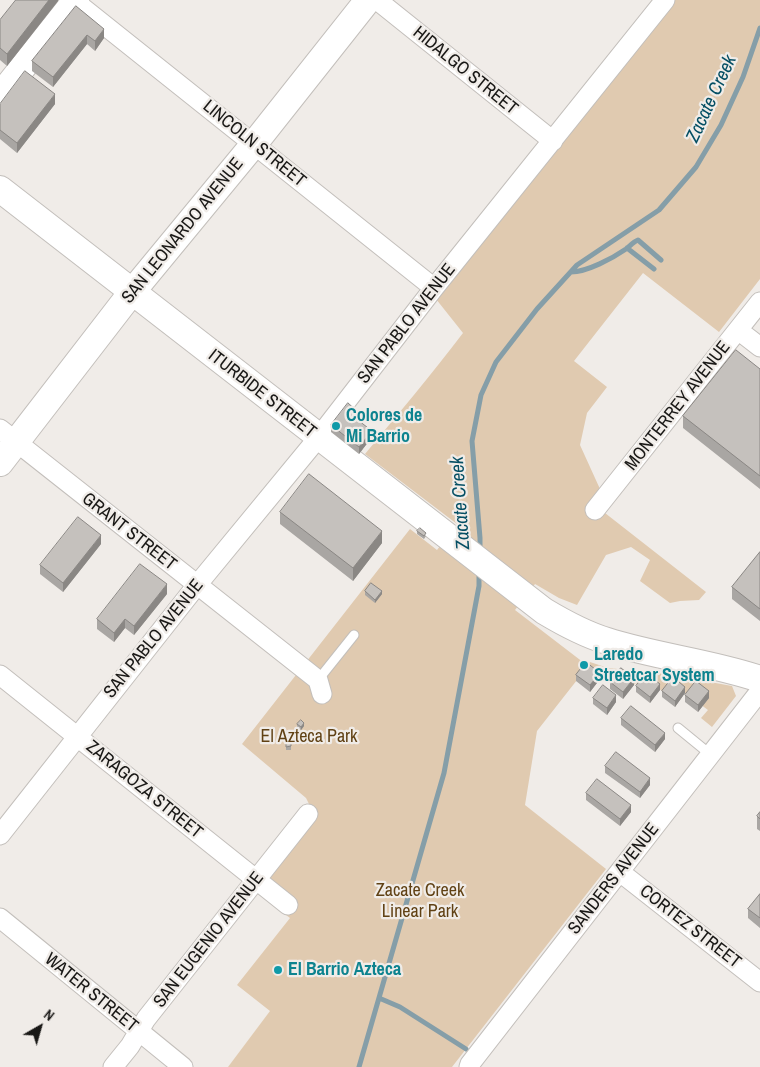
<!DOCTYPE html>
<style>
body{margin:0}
#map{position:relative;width:760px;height:1067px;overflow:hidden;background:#f0ece8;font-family:"Archivo Narrow",sans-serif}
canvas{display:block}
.north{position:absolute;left:15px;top:1002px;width:50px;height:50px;-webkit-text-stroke:4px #f0ece8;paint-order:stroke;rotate:38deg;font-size:14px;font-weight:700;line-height:20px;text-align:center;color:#191816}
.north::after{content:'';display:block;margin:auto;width:18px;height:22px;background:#191816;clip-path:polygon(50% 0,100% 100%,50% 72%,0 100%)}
</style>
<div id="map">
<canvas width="760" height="1067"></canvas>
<div class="north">N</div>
</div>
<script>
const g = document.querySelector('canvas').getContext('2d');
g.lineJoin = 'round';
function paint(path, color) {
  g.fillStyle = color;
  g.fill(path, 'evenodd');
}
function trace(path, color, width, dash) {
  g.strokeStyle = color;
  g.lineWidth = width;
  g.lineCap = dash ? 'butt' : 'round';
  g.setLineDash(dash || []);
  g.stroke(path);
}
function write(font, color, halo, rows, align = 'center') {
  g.font = font + ' "Archivo Narrow",sans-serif';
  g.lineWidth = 4.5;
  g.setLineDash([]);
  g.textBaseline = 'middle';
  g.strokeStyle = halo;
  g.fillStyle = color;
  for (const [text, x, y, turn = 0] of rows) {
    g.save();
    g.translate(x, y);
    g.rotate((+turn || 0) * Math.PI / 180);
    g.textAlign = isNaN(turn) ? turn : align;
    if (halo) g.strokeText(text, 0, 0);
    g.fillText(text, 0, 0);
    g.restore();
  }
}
const green = new Path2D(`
 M 675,0 L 760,0 L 760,279 L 719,332 L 643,273 L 574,361 L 607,387 L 587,413 L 580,445 L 600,489 L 602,515 L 605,513 L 706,592 L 699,600 L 680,601 L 670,603 L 640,581 L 650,560 L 631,547 L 606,555 L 577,605 L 559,598 L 535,584 L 515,610 L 588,666 L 590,662 L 608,668 L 666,674 L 732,686 L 736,696 L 712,727 L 701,718 L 708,710 L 685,693 L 665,693 L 646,680 L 640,687 L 636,683 L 634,685 L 621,675 L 613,685 L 588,666 L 537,731 L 525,805 L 606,869 L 452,1067 L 228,1067 L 270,1011 L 237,985 L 290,918 L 282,912 L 265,879 L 314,814 L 306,798 L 242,744 L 410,529 L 437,550 L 457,524 L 365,454 C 398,414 432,374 463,333 L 436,299 Z`);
const stream = new Path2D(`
 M 627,248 L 654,269
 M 571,272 C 587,272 613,258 626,249 C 630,246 633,242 638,240 L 661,260
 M 480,551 L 480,538 L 472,441 L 481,395 L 496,362 L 537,309 L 577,265 L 659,210 L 696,167 L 721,125 L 743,77 L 760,28
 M 379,998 L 400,1007 L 466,1049
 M 359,1067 L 444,773 L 479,586 L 479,572`);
const lane = new Path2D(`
 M 318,680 L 354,635
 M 678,728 L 711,755`);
const street = new Path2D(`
 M 73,0 L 434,288
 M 377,0 L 553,141
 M 738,330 L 760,347
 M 0,429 L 318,680 L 322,694
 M 595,510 L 760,302
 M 0,675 L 288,905
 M 0,835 L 197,585 L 318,438 L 434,288 L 665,0
 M 620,872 L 760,982
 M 0,918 L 183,1067
 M 113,1067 L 130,1046 L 146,1019 L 308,814
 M 469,1067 L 470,1064 L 760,691`);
const secondary = new Path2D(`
 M 0,96 L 76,0
 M 0,189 L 544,611 C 564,623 584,634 607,641 C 657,657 710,662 760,679
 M 0,463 L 132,292 L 254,144 L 368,0`);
const wall = new Path2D(`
 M 15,0 L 58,0 L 58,1 L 7,66 L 0,60 L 0,20 L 16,1 Z
 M 76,6 L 104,38 L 95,51 L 87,44 L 53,87 L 32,71 L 32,61 Z
 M 0,104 L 55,104 L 17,153 L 0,139 Z
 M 760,369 L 760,489 L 683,428 L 683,416 Z
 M 358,418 L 357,419 L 372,437 L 359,454 L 331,432 L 331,425 Z
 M 280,512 L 382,543 L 353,581 L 280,524 Z
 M 417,531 L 426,536 L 424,539 L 417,534 Z
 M 101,544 L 63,592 L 40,574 L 40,565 Z
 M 760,552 L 760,621 L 732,599 L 732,587 Z
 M 365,591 L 382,594 L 375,603 L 365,595 Z
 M 167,594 L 134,635 L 125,628 L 114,642 L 97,629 L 97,619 Z
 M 576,675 L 600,679 L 590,692 L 576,681 Z
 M 610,682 L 634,685 L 623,699 L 610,689 Z
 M 636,686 L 660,690 L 650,703 L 636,692 Z
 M 662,691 L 685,693 L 675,707 L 662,697 Z
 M 685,695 L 709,698 L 698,712 L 685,702 Z
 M 593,698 L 616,702 L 607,715 L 593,704 Z
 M 621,718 L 665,739 L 655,752 L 621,725 Z
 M 297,724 L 304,726 L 301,730 L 297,727 Z
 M 291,741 L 291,750 L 286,750 L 286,742 Z
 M 605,766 L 650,785 L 640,798 L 605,773 Z
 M 586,793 L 631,812 L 620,826 L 586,800 Z
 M 760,812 L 760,831 L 757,829 L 757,816 Z
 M 760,894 L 760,928 L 748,918 L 748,909 Z`);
const shadedWall = new Path2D(`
 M 49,0 L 58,0 L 58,1 L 7,66 L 7,54 Z
 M 104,29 L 104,38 L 95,51 L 95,41 Z
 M 87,35 L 87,44 L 53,87 L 53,77 Z
 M 55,94 L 55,104 L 17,153 L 17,143 Z
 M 358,412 L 358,418 L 354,423 L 354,417 Z
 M 372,431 L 372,437 L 359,454 L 359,447 Z
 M 382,531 L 382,543 L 353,581 L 353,568 Z
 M 101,535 L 101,544 L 63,592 L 63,583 Z
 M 167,584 L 167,594 L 134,635 L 134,626 Z
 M 382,591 L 382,594 L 375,603 L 375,600 Z
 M 125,619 L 125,628 L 114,642 L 114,633 Z
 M 600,673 L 600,679 L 590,692 L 590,685 Z
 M 634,678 L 634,685 L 623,699 L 623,692 Z
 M 660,684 L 660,690 L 650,703 L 650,697 Z
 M 685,687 L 685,693 L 675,707 L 675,701 Z
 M 709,691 L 709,698 L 698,712 L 698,705 Z
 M 616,695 L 616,702 L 607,715 L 607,708 Z
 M 304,723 L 304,726 L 301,730 L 301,727 Z
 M 665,733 L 665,739 L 655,752 L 655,745 Z
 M 650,778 L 650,785 L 640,798 L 640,792 Z
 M 631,805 L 631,812 L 620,826 L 620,819 Z`);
const building = new Path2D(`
 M 16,0 L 49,0 L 7,54 L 0,48 L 0,20 Z
 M 76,6 L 104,29 L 95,41 L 87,35 L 53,77 L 32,61 Z
 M 25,71 L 55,94 L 17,143 L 0,130 L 0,104 Z
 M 736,350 L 760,369 L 760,476 L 683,416 Z
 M 348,403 L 358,412 L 354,417 L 372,431 L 359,447 L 331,425 Z
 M 309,474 L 382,531 L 353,568 L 280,512 Z
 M 78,517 L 101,535 L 63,583 L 40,565 Z
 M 420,528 L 426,533 L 424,536 L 417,531 Z
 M 760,552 L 760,609 L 732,587 Z
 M 140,564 L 167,584 L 134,626 L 125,619 L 114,633 L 97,619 Z
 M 371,583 L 382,591 L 375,600 L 365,591 Z
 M 586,662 L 600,673 L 590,685 L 576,675 Z
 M 621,668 L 634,678 L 623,692 L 610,682 Z
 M 646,673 L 660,684 L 650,697 L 636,686 Z
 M 673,677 L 685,687 L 675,701 L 662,691 Z
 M 696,681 L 709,691 L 698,705 L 685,695 Z
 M 603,685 L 616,695 L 607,708 L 593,698 Z
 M 631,706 L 665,733 L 655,745 L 621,718 Z
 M 301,720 L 304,723 L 301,727 L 297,724 Z
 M 291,741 L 291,746 L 286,747 L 286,742 Z
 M 616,752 L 650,778 L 640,792 L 605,766 Z
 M 597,779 L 631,805 L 620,819 L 586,793 Z
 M 760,812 L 760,819 L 757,816 Z
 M 760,894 L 760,918 L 748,909 Z`);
const markers = [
 [336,426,5,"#0f9aa8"],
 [584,665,5,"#0f9aa8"],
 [278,970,5,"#0f9aa8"]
];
const streetNames = [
 ["HIDALGO STREET",465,71,39],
 ["LINCOLN STREET",254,144,39],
 ["SAN LEONARDO AVENUE",183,231,-51],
 ["SAN PABLO AVENUE",407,324,-52],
 ["ITURBIDE STREET",262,394,38],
 ["MONTERREY AVENUE",678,406,-52],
 ["GRANT STREET",129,532,38],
 ["SAN PABLO AVENUE",154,639,-51],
 ["ZARAGOZA STREET",144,790,39],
 ["SANDERS AVENUE",614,879,-52],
 ["CORTEZ STREET",690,927,38],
 ["SAN EUGENIO AVENUE",209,940,-52],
 ["WATER STREET",91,993,39]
];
const cultureNames = [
 ["Colores de",346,416],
 ["Mi Barrio",346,437],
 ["Laredo",594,655],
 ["Streetcar System",594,676],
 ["El Barrio Azteca",288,970]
];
const parkNames = [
 ["El Azteca Park",309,737],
 ["Zacate Creek",420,891],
 ["Linear Park",420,912]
];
const waterNames = [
 ["Zacate Creek",712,99,-65],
 ["Zacate Creek",461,503,-94]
];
paint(green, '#e0cab0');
trace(stream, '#859ea8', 5);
trace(lane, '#c3bfbb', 11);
trace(street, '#c3bfbb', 21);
trace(secondary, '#c3bfbb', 28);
trace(lane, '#fff', 9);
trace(street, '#fff', 19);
trace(secondary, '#fff', 26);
paint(wall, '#a9a6a3');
paint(shadedWall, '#8a8784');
paint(building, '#c5c1bd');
trace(building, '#8a8784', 1);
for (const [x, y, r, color] of markers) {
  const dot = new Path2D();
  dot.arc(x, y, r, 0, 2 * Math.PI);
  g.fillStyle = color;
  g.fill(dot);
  trace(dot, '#f0ece8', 2);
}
write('18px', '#191816', '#f0ece8', streetNames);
write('bold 18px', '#0d838f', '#f0ece8', cultureNames, 'left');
write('18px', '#604114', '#f0ece8', parkNames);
write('italic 19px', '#054f64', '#f0ece8', waterNames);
</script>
